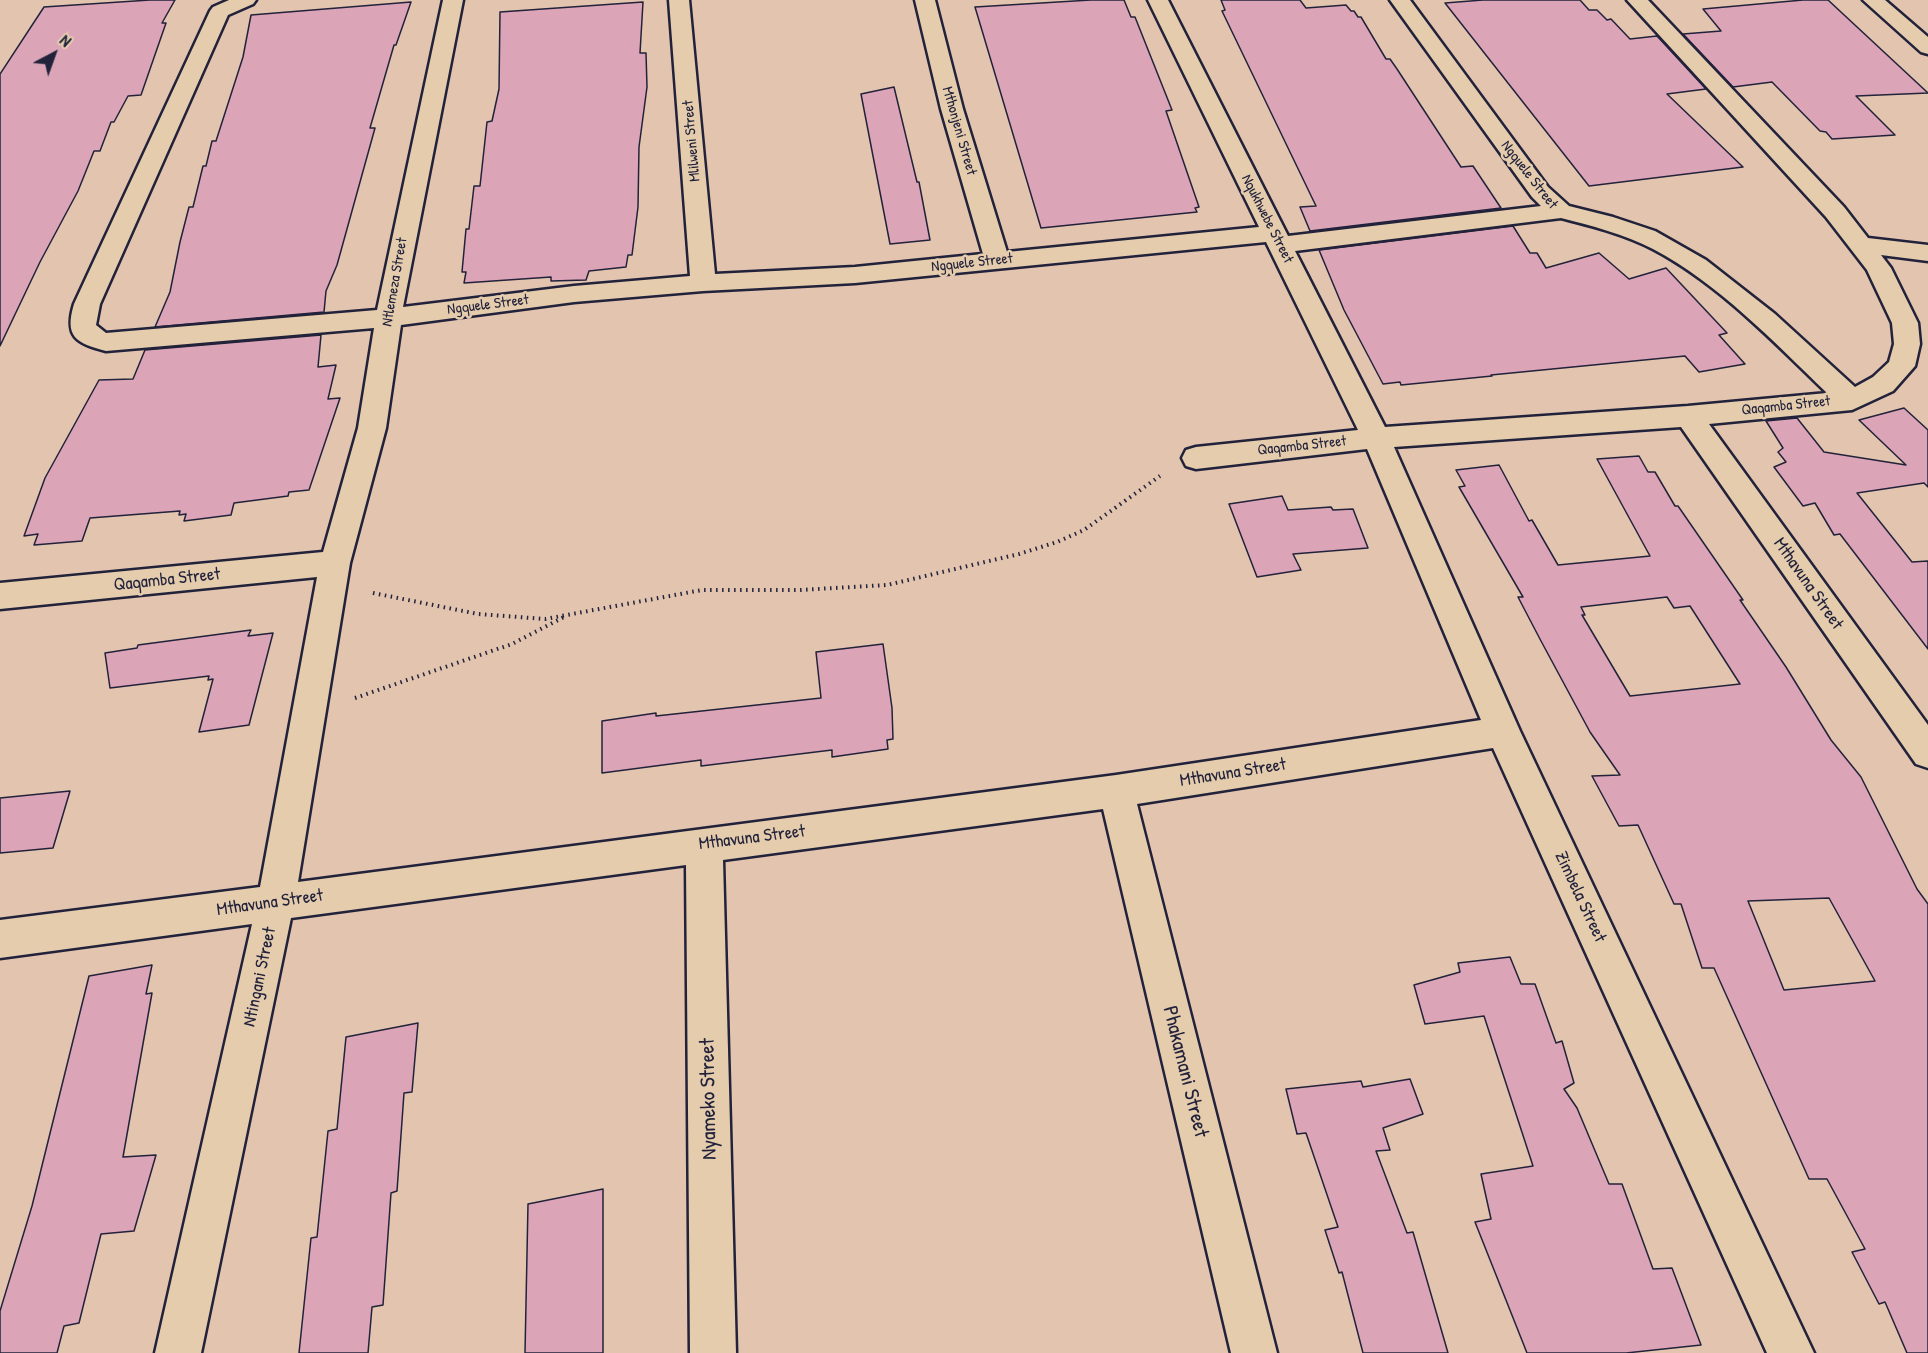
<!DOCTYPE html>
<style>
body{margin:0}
#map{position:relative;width:1928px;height:1353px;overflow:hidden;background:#e2c4af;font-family:"Patrick Hand",sans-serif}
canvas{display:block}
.north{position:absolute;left:24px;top:24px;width:60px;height:60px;-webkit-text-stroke:4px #e4ccad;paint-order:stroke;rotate:41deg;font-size:16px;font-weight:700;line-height:24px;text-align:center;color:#22223b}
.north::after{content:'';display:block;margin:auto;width:21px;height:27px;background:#22223b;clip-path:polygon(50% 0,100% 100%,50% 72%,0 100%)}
</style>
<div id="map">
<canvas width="1928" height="1353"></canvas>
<div class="north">N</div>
</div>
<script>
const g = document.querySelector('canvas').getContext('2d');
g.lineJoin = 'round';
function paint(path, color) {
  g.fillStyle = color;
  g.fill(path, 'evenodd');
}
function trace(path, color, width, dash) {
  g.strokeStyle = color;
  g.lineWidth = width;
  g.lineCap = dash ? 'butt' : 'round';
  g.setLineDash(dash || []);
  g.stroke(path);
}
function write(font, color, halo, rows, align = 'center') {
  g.font = font + ' "Patrick Hand",sans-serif';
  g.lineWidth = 5;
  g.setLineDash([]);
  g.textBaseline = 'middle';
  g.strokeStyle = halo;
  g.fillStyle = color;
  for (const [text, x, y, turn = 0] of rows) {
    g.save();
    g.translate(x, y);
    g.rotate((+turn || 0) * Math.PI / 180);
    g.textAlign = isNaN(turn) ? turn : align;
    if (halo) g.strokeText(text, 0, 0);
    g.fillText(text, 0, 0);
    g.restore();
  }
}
const building = new Path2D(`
 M 150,0 L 175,0 L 162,23 L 166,23 L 141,95 L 128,96 L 114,122 L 111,122 L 100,151 L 94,151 L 78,191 L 40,262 L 0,346 L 0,74 L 44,7 Z
 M 1091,0 L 1124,0 L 1131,17 L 1135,17 L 1172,110 L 1166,111 L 1199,207 L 1195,208 L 1197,212 L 1041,228 L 975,7 Z
 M 1221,0 L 1300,0 L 1306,8 L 1346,5 L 1351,11 L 1354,11 L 1358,17 L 1361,17 L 1386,59 L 1390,59 L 1397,69 L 1461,167 L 1473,166 L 1501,208 L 1310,231 L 1300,207 L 1316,206 L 1222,11 L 1225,10 Z
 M 1483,0 L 1580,0 L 1589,10 L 1597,10 L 1607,20 L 1611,19 L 1630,39 L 1657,36 L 1706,89 L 1667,94 L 1743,167 L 1589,186 L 1445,3 Z
 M 1803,0 L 1828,0 L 1928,93 L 1856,96 L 1895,135 L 1832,139 L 1826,132 L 1820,131 L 1772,82 L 1733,87 L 1683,34 L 1721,31 L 1703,9 Z
 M 411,2 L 396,45 L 394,45 L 370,128 L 375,128 L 337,265 L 326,291 L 324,312 L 155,327 L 170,292 L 180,242 L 189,207 L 193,207 L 203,166 L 206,166 L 212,141 L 216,141 L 243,57 L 251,15 Z
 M 643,2 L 640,53 L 646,53 L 647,87 L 639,147 L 638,207 L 632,255 L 628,255 L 626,267 L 589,271 L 586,280 L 551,281 L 551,277 L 464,283 L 466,272 L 462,272 L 466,229 L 469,229 L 474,186 L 480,186 L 487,122 L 492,121 L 499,89 L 500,12 Z
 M 894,87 L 917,182 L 919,182 L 930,240 L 890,244 L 861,94 Z
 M 1513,226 L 1530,253 L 1537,253 L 1546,268 L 1599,253 L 1629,279 L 1666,268 L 1727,333 L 1719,335 L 1745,364 L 1699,372 L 1685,356 L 1491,375 L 1492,376 L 1401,385 L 1400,382 L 1383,384 L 1344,310 L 1319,250 Z
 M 321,335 L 318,367 L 336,365 L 328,399 L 340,398 L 309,490 L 289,492 L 288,496 L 234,503 L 231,515 L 184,521 L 186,514 L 179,515 L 180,511 L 90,518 L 82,541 L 34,545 L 38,534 L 24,536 L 45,478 L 99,380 L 133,379 L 145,350 Z
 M 1904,408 L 1928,430 L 1928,487 L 1924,483 L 1857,493 L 1912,562 L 1928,561 L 1928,649 L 1840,534 L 1834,535 L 1815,503 L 1803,506 L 1774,467 L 1786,462 L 1778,452 L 1783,448 L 1766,421 L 1797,418 L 1824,452 L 1906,465 L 1859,420 Z
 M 1639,456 L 1648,472 L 1655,472 L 1675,506 L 1678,506 L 1743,600 L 1740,600 L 1786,667 L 1831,740 L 1861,777 L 1917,889 L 1928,904 L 1928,1353 L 1907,1353 L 1885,1302 L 1879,1304 L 1852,1252 L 1865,1249 L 1827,1179 L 1809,1179 L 1714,968 L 1702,968 L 1681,904 L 1674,904 L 1638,825 L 1619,826 L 1592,776 L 1620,775 L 1590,732 L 1541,641 L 1518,597 L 1523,597 L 1459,487 L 1465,486 L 1456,470 L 1499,465 L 1529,521 L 1532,520 L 1558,565 L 1650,556 L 1597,459 ZM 1667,597 L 1674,608 L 1690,606 L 1740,684 L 1630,696 L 1582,615 L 1585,615 L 1581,607 ZM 1829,898 L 1875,981 L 1784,990 L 1748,901 Z
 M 1282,496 L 1288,510 L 1331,507 L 1333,510 L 1353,509 L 1368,548 L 1293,554 L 1301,570 L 1257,577 L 1229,504 Z
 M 251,630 L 248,636 L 273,633 L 249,725 L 199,732 L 213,679 L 208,680 L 209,676 L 110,688 L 105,653 L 137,648 L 138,645 Z
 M 883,644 L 892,708 L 893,739 L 887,740 L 888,749 L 832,757 L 832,750 L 701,766 L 701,760 L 602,773 L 602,721 L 656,713 L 656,716 L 821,698 L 816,652 Z
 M 70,791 L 53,848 L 0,853 L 0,798 Z
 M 1510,957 L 1521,984 L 1535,984 L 1556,1043 L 1562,1041 L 1574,1083 L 1564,1089 L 1577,1108 L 1609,1184 L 1622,1184 L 1653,1269 L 1672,1268 L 1701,1345 L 1626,1353 L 1527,1353 L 1475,1222 L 1491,1219 L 1481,1174 L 1533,1166 L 1484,1016 L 1425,1024 L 1414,985 L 1460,972 L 1458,963 Z
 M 152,965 L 146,994 L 152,993 L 123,1157 L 156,1155 L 134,1231 L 101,1234 L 79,1323 L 64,1326 L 57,1353 L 0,1353 L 0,1311 L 32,1206 L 89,976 Z
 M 418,1023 L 412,1092 L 404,1093 L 397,1191 L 391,1193 L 383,1305 L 372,1307 L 368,1353 L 299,1353 L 311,1238 L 317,1237 L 328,1131 L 337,1129 L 346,1037 Z
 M 1410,1079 L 1423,1114 L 1383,1128 L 1390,1150 L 1376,1151 L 1407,1233 L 1413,1232 L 1448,1353 L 1363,1353 L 1342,1272 L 1339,1273 L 1325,1230 L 1338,1227 L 1306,1133 L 1297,1134 L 1286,1089 L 1361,1081 L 1363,1087 Z
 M 603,1189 L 603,1353 L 525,1353 L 528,1204 Z`);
const path = new Path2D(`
 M 373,593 L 478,614 L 545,619 L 702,590 L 800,590 L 887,585 L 1019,554 L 1057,542 L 1084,530 L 1160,476
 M 355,698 L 512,644 L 566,616`);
const minor = new Path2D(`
 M 229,0 L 256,0 L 253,4 L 228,15 L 100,304 L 96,325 L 106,333 L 377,310 L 443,0 L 463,0 L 403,307 L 574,286 L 690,276 L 669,0 L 689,0 L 715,274 L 855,267 L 983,254 L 941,109 L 915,0 L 935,0 L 963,109 L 1007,252 L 1259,227 L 1148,0 L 1168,0 L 1288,236 L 1541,206 L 1532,197 L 1390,0 L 1410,0 L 1548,187 L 1569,206 L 1613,217 L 1655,231 L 1706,260 L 1775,314 L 1855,387 L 1873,377 L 1889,362 L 1894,344 L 1892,323 L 1867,270 L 1826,217 L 1627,0 L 1648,0 L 1844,207 L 1868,238 L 1928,245 L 1928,261 L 1881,255 L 1891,268 L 1918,323 L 1920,344 L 1915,366 L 1893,391 L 1852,410 L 1709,424 L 1928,725 L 1928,768 L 1916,764 L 1681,427 L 1394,447 L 1520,731 L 1814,1353 L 1767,1353 L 1493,748 L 1137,804 L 1277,1353 L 1231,1353 L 1103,809 L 723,860 L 736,1353 L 690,1353 L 686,865 L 291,918 L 201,1353 L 155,1353 L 252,924 L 0,958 L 0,920 L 260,887 L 317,577 L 0,609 L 0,583 L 323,552 L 358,428 L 374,328 L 106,351 C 76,343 64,337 74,304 L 210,11 L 213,7 ZM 1561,218 C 1592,226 1624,234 1653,249 C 1719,284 1773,341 1827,393 L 1688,406 L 1385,427 L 1295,251 ZM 1266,242 L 1358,430 L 1196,447 L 1186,450 L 1182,458 L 1186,466 L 1196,469 L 1367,449 L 1481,720 L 1116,775 L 298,882 L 350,563 L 386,428 L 401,325 L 574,302 L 703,291 L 855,283 Z
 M 1863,0 L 1885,0 L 1928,37 L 1928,54 L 1921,52 Z`);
const farStreetnames = [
 ["Mthonjeni Street",959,131,74],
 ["Mlilweni Street",692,141,-95],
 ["Ngquele Street",1529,175,52],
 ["Nqukhwebe Street",1267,219,63],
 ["Ngquele Street",972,263,-6],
 ["Ntlemeza Street",395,282,-80],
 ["Ngquele Street",488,305,-7],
 ["Qaqamba Street",1786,406,-6],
 ["Qaqamba Street",1302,446,-6]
];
const streetNames = [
 ["Qaqamba Street",167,580,-6],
 ["Mthavuna Street",1808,584,55],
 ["Mthavuna Street",1233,773,-9],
 ["Mthavuna Street",752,838,-7],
 ["Zimbela Street",1580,897,65],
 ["Mthavuna Street",270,903,-8],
 ["Ntingani Street",260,977,-78]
];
const nearStreetnames = [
 ["Phakamani Street",1185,1072,76],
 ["Nyameko Street",709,1099,-91]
];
paint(building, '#dca4b7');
trace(building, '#22223b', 1.5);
trace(minor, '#22223b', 5);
trace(path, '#22223b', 4, [1.5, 4.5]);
paint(minor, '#e4ccad');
write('15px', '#22223b', '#e4ccad', farStreetnames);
write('18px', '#22223b', '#e4ccad', streetNames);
write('21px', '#22223b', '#e4ccad', nearStreetnames);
</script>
